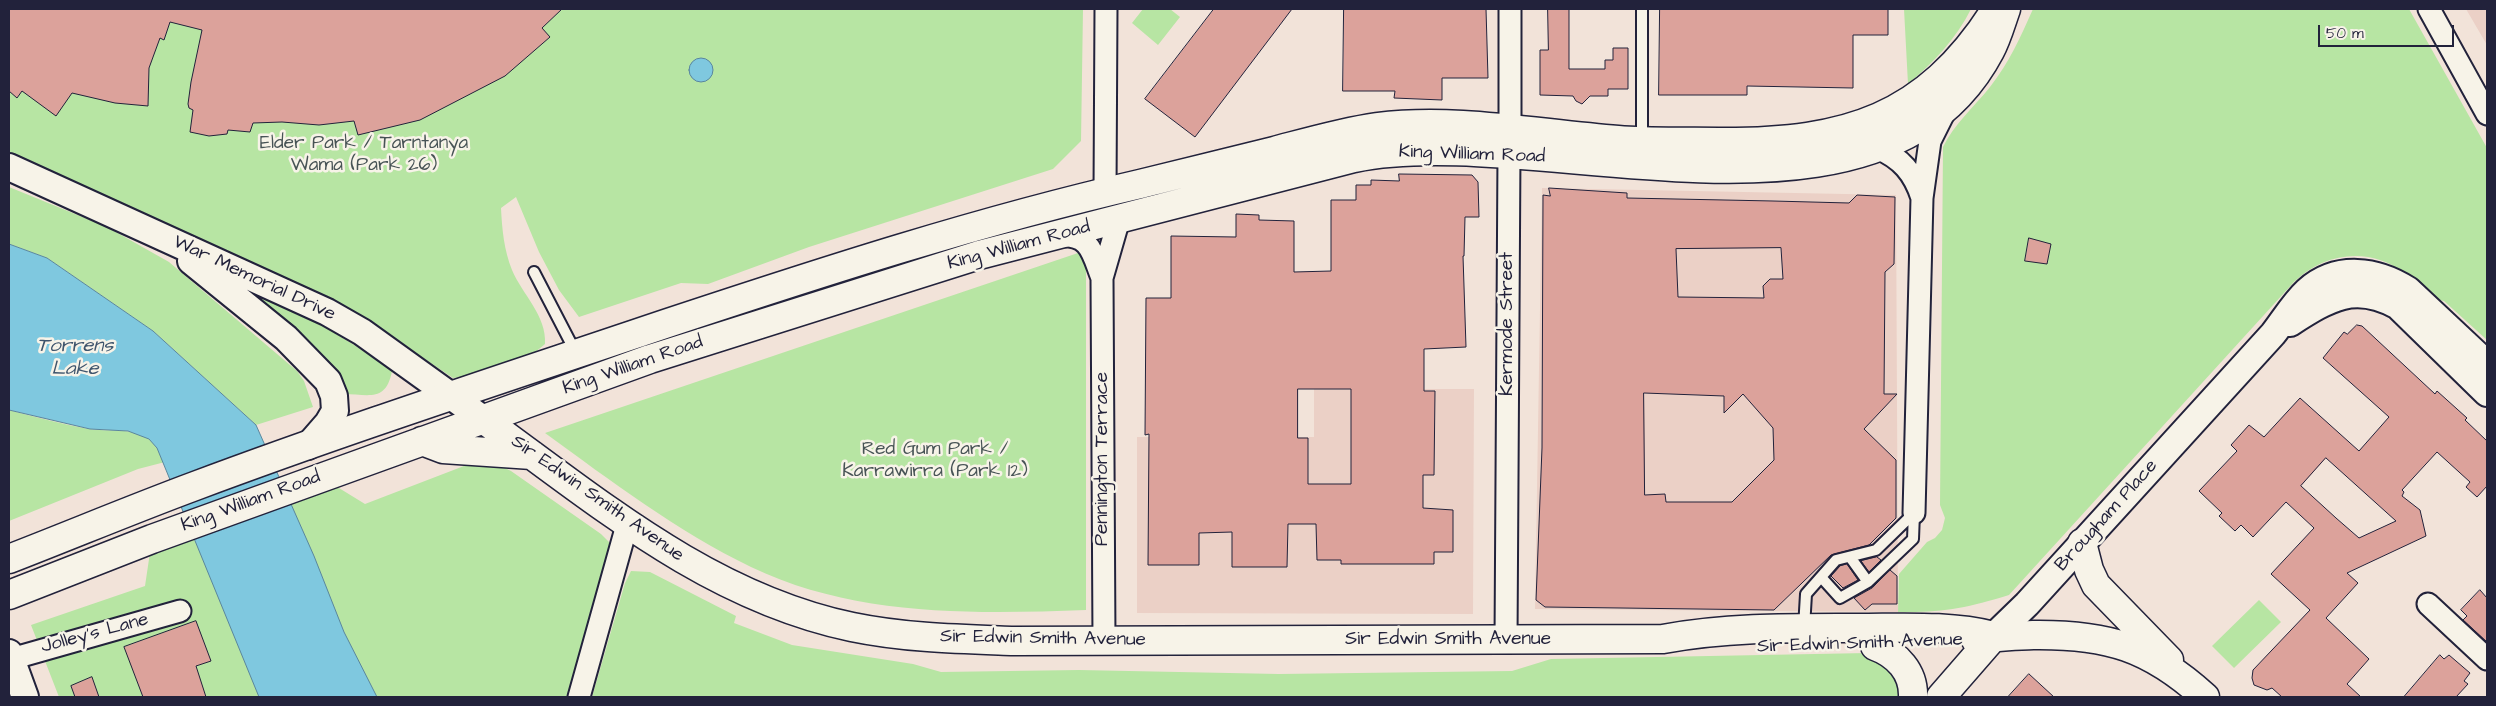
<!DOCTYPE html>
<style>
body{margin:0}
#map{position:relative;width:2496px;height:706px;overflow:hidden;background:#f2e3d9;font-family:"Architects Daughter",sans-serif}
canvas{display:block}
.frame{position:absolute;inset:0;border:10px solid #22223b;pointer-events:none}
.scale{position:absolute;left:2318px;top:25px;width:136px;height:22px;box-sizing:border-box;border:2px solid #22223b;border-top:0;padding-left:6px;font-size:15px;line-height:18px;white-space:nowrap;color:#22223b;-webkit-text-stroke:4px #f7f3e8;paint-order:stroke}
</style>
<div id="map">
<canvas width="2496" height="706"></canvas>
<div class="frame"></div>
<div class="scale">50 m</div>
</div>
<script>
const g = document.querySelector('canvas').getContext('2d');
g.lineJoin = 'round';
function paint(path, color) {
  g.fillStyle = color;
  g.fill(path, 'evenodd');
}
function trace(path, color, width, dash) {
  g.strokeStyle = color;
  g.lineWidth = width;
  g.lineCap = dash ? 'butt' : 'round';
  g.setLineDash(dash || []);
  g.stroke(path);
}
function write(font, color, halo, rows, align = 'center') {
  g.font = font + ' "Architects Daughter",sans-serif';
  g.lineWidth = 5;
  g.setLineDash([]);
  g.textBaseline = 'middle';
  g.strokeStyle = halo;
  g.fillStyle = color;
  for (const [text, x, y, turn = 0] of rows) {
    g.save();
    g.translate(x, y);
    g.rotate((+turn || 0) * Math.PI / 180);
    g.textAlign = isNaN(turn) ? turn : align;
    if (halo) g.strokeText(text, 0, 0);
    g.fillText(text, 0, 0);
    g.restore();
  }
}
const built = new Path2D(`
 M 2466,9 L 2487,9 L 2487,45 Z
 M 1542,188 L 1896,195 L 1898,612 L 1535,609 Z
 M 1314,389 L 1474,389 L 1473,614 L 1137,613 L 1137,437 L 1314,437 Z`);
const green = new Path2D(`
 M 9,9 L 1083,9 L 1081,141 L 1053,169 L 809,247 L 708,284 L 681,283 L 579,317 L 559,290 L 539,252 L 516,197 L 501,208 C 502,229 504,250 512,270 C 522,294 547,316 545,344 L 533,354 L 463,377 L 453,378 L 362,317 L 290,281 L 9,157 Z
 M 1143,9 L 1170,9 L 1180,17 L 1158,45 L 1132,23 Z
 M 1904,9 L 1971,9 C 1956,39 1934,62 1908,84 Z
 M 2033,9 L 2409,9 L 2487,148 L 2487,340 L 2444,301 C 2427,298 2416,282 2403,272 C 2369,246 2323,253 2294,282 L 2009,595 C 1966,608 1943,613 1898,612 L 1899,574 L 1927,542 L 1935,538 L 1942,530 L 1945,518 L 1940,505 L 1943,147 C 1954,124 1974,107 1990,87 C 2009,63 2021,36 2033,9 Z
 M 9,187 L 107,227 L 169,262 L 297,371 L 304,381 L 313,407 L 256,425 L 153,331 L 47,258 L 9,244 Z
 M 1078,253 L 1086,255 L 1086,610 C 974,614 855,617 751,567 C 677,531 611,481 545,433 Z
 M 235,280 C 290,306 343,335 392,371 C 386,403 368,394 343,394 Z
 M 9,410 C 35,417 62,424 89,429 C 108,432 133,427 150,440 C 157,446 161,454 165,462 L 138,469 L 9,521 Z
 M 477,461 L 493,462 L 511,471 L 601,534 L 609,542 L 611,551 L 571,697 L 59,697 L 31,625 L 145,586 L 152,539 L 321,477 L 365,504 Z
 M 631,571 L 650,572 L 736,616 L 734,623 L 792,645 L 913,664 L 941,672 L 1079,670 L 1279,674 L 1512,671 L 1551,659 L 1868,653 L 1894,669 L 1903,697 L 592,697 L 625,583 Z
 M 2259,600 L 2281,622 L 2234,668 L 2212,646 Z`);
const water = new Path2D(`
 M689 70a12 12 0 1 1 24 0a12 12 0 1 1-24 0Z
 M 9,244 L 47,258 L 153,331 L 256,425 L 314,556 L 344,632 L 377,697 L 259,697 L 157,448 L 149,439 L 128,431 L 90,429 L 9,410 Z`);
const building = new Path2D(`
 M 9,9 L 562,9 L 542,28 L 550,37 L 505,76 L 420,120 L 358,135 L 354,121 L 319,125 L 282,122 L 253,123 L 250,132 L 228,130 L 227,134 L 209,136 L 190,132 L 193,110 L 189,108 L 188,104 L 191,82 L 202,30 L 170,22 L 164,40 L 160,38 L 149,68 L 148,106 L 115,103 L 72,93 L 56,116 L 22,91 L 17,98 L 9,91 Z
 M 1214,9 L 1292,9 L 1195,137 L 1145,99 Z
 M 1344,9 L 1486,9 L 1488,78 L 1442,78 L 1442,100 L 1394,98 L 1395,91 L 1343,91 Z
 M 1548,9 L 1569,9 L 1569,69 L 1605,69 L 1605,60 L 1613,60 L 1613,48 L 1628,48 L 1628,89 L 1608,89 L 1608,96 L 1590,96 L 1582,104 L 1576,101 L 1573,96 L 1540,95 L 1540,50 L 1548,50 Z
 M 1660,9 L 1888,9 L 1888,35 L 1853,35 L 1853,88 L 1747,86 L 1747,95 L 1659,95 Z
 M 1399,174 L 1472,175 L 1478,182 L 1479,217 L 1465,217 L 1464,256 L 1463,256 L 1466,347 L 1424,349 L 1424,391 L 1435,391 L 1434,475 L 1423,475 L 1423,508 L 1453,510 L 1453,552 L 1434,552 L 1434,564 L 1341,564 L 1341,560 L 1317,560 L 1316,524 L 1288,524 L 1287,567 L 1232,567 L 1232,532 L 1199,533 L 1199,565 L 1148,565 L 1149,434 L 1145,435 L 1146,298 L 1171,298 L 1171,236 L 1236,237 L 1236,214 L 1259,215 L 1259,220 L 1294,221 L 1294,272 L 1331,271 L 1331,200 L 1356,200 L 1356,185 L 1371,185 L 1371,180 L 1399,181 ZM 1298,389 L 1351,389 L 1351,484 L 1308,484 L 1308,438 L 1298,438 Z
 M 1549,188 L 1627,193 L 1627,198 L 1773,201 L 1849,203 L 1857,195 L 1895,197 L 1894,264 L 1885,272 L 1884,394 L 1897,394 L 1864,429 L 1896,460 L 1896,518 L 1869,545 L 1831,555 L 1774,610 L 1545,607 L 1536,600 L 1542,448 L 1543,195 L 1550,196 ZM 1781,248 L 1783,279 L 1770,279 L 1763,286 L 1764,298 L 1678,297 L 1676,249 ZM 1644,393 L 1724,396 L 1724,413 L 1743,394 L 1773,428 L 1774,460 L 1732,502 L 1666,502 L 1665,494 L 1645,495 Z
 M 2029,238 L 2051,244 L 2047,264 L 2025,261 Z
 M 2357,325 L 2362,326 L 2435,394 L 2437,391 L 2467,418 L 2465,420 L 2487,441 L 2487,486 L 2477,497 L 2466,487 L 2470,482 L 2437,452 L 2402,490 L 2404,492 L 2402,496 L 2420,510 L 2426,536 L 2347,573 L 2358,583 L 2326,618 L 2369,659 L 2347,684 L 2361,697 L 2282,697 L 2272,688 L 2267,690 L 2254,685 L 2252,678 L 2253,670 L 2310,610 L 2271,574 L 2314,528 L 2286,502 L 2253,537 L 2241,525 L 2235,531 L 2219,516 L 2222,513 L 2199,491 L 2237,451 L 2231,445 L 2249,425 L 2264,437 L 2300,398 L 2359,451 L 2389,417 L 2323,358 L 2344,332 L 2347,334 ZM 2326,458 L 2396,521 L 2359,538 L 2336,518 L 2301,486 Z
 M 1877,557 L 1881,560 L 1869,572 L 1861,561 Z
 M 1847,564 L 1858,580 L 1843,588 L 1831,576 L 1840,566 Z
 M 1890,570 L 1897,576 L 1897,604 L 1872,604 L 1865,610 L 1854,598 L 1872,588 Z
 M 2480,590 L 2487,598 L 2487,642 L 2463,620 L 2467,616 L 2461,610 Z
 M 196,621 L 211,661 L 196,666 L 206,697 L 143,697 L 124,647 Z
 M 2440,655 L 2444,659 L 2449,655 L 2470,673 L 2464,681 L 2468,684 L 2456,697 L 2404,697 Z
 M 2029,674 L 2054,697 L 2008,697 Z
 M 92,677 L 99,697 L 75,697 L 71,686 Z`);
const service = new Path2D(`
 M 1642,140 L 1642,9
 M 534,272 L 576,353
 M 1914,513 L 1913,539 L 1868,582 L 1840,598 L 1821,577 L 1836,560 L 1876,550 Z
 M 1850,557 L 1868,582
 M 1804,628 L 1806,594 L 1821,577`);
const minor = new Path2D(`
 M 2429,9 L 2487,114
 M 1510,128 L 1510,9
 M 1877,148 C 1901,158 1914,173 1922,198
 M 1105,192 L 1106,9
 M 1059,236 C 1091,234 1092,253 1102,278
 M 1914,513 L 1922,198 L 1930,141 L 1947,107
 M 2428,604 L 2487,659
 M 1506,640 L 1509,153
 M 1104,641 L 1102,278 L 1119,219
 M 11,659 L 180,611
 M 579,697 L 627,525`);
const tertiary = new Path2D(`
 M 9,167 L 327,312 L 362,332 L 483,419
 M 191,261 L 286,338 L 328,381 L 334,396 L 335,411 L 328,423 L 308,446
 M 2290,323 C 2329,298 2355,282 2398,306 L 2487,393
 M 1994,636 L 2027,604 L 2273,334 C 2284,320 2294,303 2307,291 C 2337,264 2377,270 2408,290 L 2487,364
 M 9,653 L 25,697`);
const secondary = new Path2D(`
 M 483,419 C 598,502 709,597 852,627 C 905,638 960,639 1014,641 L 1663,639 C 1728,627 1792,628 1858,628 C 1904,628 1949,625 1994,636
 M 422,441 L 443,449 L 532,455
 M 2082,543 L 2089,570 L 2096,585 L 2169,660
 M 9,559 C 71,535 133,509 195,486 C 350,428 508,377 665,324 C 822,272 979,221 1140,184 C 1185,173 1229,162 1274,151 C 1308,142 1342,132 1377,127 C 1457,117 1538,134 1618,140 C 1654,143 1689,141 1724,142 C 1846,142 1925,119 1994,12
 M 9,595 L 152,539 L 650,359 L 979,255 L 1354,158 C 1537,120 1880,259 1990,51 C 1997,38 2001,23 2006,9
 M 1976,640 C 1995,636 2014,636 2033,635 C 2107,634 2150,647 2205,697
 M 1875,646 C 1897,654 1914,672 1913,697
 M 1941,697 L 1994,636`);
const parkNames = [
 ["Elder Park / Tarntanya",364,144],
 ["Wama (Park 26)",364,166],
 ["Red Gum Park /",935,450],
 ["Karrawirra (Park 12)",935,472]
];
const streetNames = [
 ["King William Road",1472,155,2],
 ["King William Road",1019,246,-15],
 ["War Memorial Drive",254,279,25],
 ["Kermode Street",1508,324,-90],
 ["King William Road",633,366,-19],
 ["Pennington Terrace",1103,459,-90],
 ["Sir Edwin Smith Avenue",597,499,35],
 ["King William Road",251,502,-20],
 ["Brougham Place",2107,516,-48],
 ["Jolley's Lane",95,634,-15],
 ["Sir Edwin Smith Avenue",1043,639,1],
 ["Sir Edwin Smith Avenue",1448,640],
 ["Sir Edwin Smith Avenue",1860,644,-2]
];
const waterNames = [
 ["Torrens",75,347],
 ["Lake",75,370]
];
paint(built, '#ebd0c6');
paint(green, '#b7e5a3');
paint(water, '#7fc8df');
trace(water, '#5a869d', 1);
paint(building, '#dca29b');
trace(building, '#22223b', 1);
trace(service, '#22223b', 14);
trace(minor, '#22223b', 25);
trace(tertiary, '#22223b', 30);
trace(secondary, '#22223b', 31);
trace(service, '#f7f3e8', 10);
trace(minor, '#f7f3e8', 21);
trace(tertiary, '#f7f3e8', 26);
trace(secondary, '#f7f3e8', 28);
write('19px', '#475355', '#f7f3e8', parkNames);
write('19px', '#22223b', '#f7f3e8', streetNames);
write('italic 20px', '#3e546c', '#f7f3e8', waterNames);
</script>
